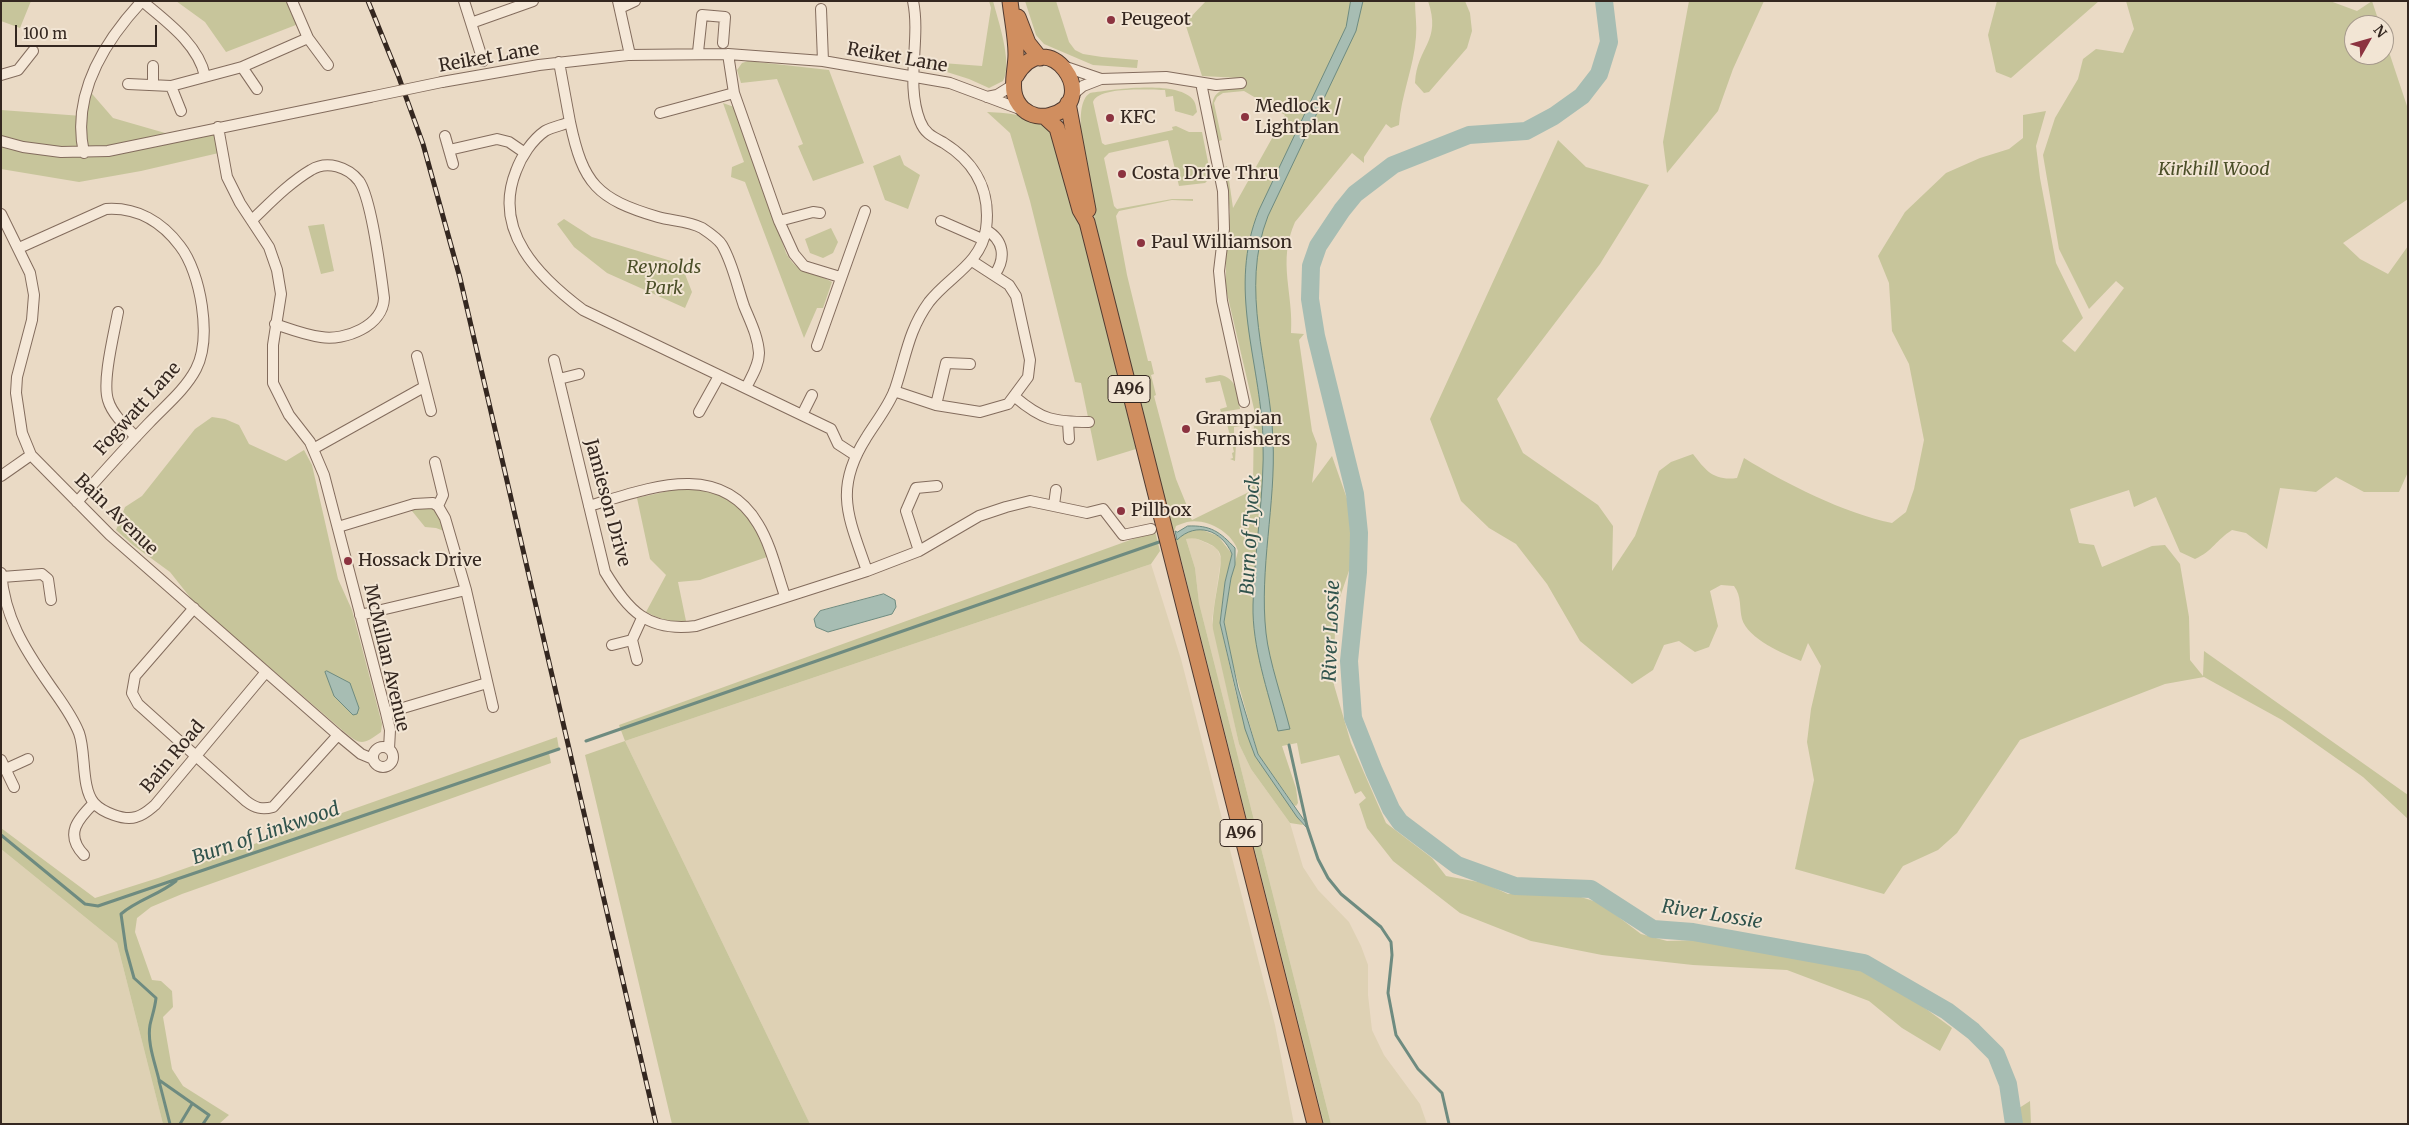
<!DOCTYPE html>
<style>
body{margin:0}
#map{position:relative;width:2409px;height:1125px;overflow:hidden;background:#eadac5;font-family:Merriweather,serif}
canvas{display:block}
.frame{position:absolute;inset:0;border:2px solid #342720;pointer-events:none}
.north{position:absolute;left:2344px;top:15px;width:50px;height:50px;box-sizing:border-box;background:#f2e5d4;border:1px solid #a6998c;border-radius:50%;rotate:52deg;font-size:14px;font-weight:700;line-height:20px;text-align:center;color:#342720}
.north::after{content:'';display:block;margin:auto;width:18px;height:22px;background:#8c3340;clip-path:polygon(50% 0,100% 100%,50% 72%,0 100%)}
.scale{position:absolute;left:15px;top:25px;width:142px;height:22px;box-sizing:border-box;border:2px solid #342720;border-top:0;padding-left:6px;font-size:15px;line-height:18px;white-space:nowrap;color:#342720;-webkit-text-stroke:4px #f2e5d4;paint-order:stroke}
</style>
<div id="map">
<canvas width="2409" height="1125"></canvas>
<div class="frame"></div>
<div class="north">N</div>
<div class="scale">100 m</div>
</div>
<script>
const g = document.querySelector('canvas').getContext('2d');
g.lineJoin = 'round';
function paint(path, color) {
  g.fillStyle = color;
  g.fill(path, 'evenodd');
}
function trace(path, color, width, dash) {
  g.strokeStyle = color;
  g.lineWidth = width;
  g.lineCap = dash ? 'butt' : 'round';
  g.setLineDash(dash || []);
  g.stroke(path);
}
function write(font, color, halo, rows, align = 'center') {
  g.font = font + ' Merriweather,serif';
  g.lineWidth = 4;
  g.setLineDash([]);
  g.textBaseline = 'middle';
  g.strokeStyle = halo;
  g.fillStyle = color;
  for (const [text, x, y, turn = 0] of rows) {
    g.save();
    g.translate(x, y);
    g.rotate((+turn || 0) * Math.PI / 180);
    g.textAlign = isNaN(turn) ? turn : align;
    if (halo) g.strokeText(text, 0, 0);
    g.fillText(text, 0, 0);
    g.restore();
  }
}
const farmland = new Path2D(`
 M 1193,537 L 1217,548 L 1221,559 L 1212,620 L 1239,744 L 1251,769 L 1290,823 L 1303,867 L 1318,890 L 1349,922 L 1361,946 L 1368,965 L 1368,995 L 1372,1030 L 1384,1055 L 1420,1104 L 1427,1124 L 1331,1124 L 1199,603 L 1195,568 L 1186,539 Z
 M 1151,564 L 1181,659 L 1275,1025 L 1294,1124 L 810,1124 L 625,741 Z
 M 1,849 L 117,943 L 163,1124 L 1,1124 Z`);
const green = new Path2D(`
 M 1,1 L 31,1 L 20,28 L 1,21 Z
 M 176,1 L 292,1 L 301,23 L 226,52 L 205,22 Z
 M 989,1 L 993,1 C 998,20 1013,64 1003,81 L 989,88 L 969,79 L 928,66 L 929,62 L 982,66 L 991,8 Z
 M 1025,1 L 1056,1 L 1069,42 L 1075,50 L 1083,54 L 1102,57 L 1138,60 L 1137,68 L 1093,65 L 1044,44 L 1036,35 Z
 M 1206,1 L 1415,1 C 1415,13 1417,25 1416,37 C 1414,67 1401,95 1399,125 L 1391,128 L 1386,124 L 1364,157 L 1364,163 L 1352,153 L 1295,222 C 1277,262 1294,294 1291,333 L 1304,334 L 1299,340 L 1312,431 L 1317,444 L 1312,483 L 1332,456 L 1351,510 L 1353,559 L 1339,600 L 1335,625 L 1334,685 L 1351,743 L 1386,823 L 1432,858 L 1446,876 L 1484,883 L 1508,894 L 1568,893 L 1600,903 L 1641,934 L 1667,941 L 1701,940 L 1865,969 L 1914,1000 L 1952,1028 L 1940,1051 L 1902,1028 L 1869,1001 L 1787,970 L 1693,965 L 1602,955 L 1531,941 L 1460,913 L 1393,861 L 1367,828 L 1359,804 L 1366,798 L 1361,791 L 1355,794 L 1339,755 L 1301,764 L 1297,743 L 1282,746 L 1296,788 L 1298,803 L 1296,806 L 1294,805 L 1258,754 L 1232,661 L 1224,622 L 1231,578 L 1238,551 C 1232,532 1207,518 1187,522 C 1183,523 1179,525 1176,526 L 1174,532 L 1170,532 L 1108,286 L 1091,200 L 1094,198 C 1090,177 1069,106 1090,93 C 1112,90 1179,79 1194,101 C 1196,104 1196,108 1197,112 L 1193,116 L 1175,111 L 1173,96 L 1166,97 L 1165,90 C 1150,90 1099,86 1093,102 L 1102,143 L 1105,145 L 1173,130 L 1172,127 L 1176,126 L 1189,132 L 1202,132 L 1211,177 L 1205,183 L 1179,186 L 1168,140 L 1109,153 L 1104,158 L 1114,206 L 1117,209 L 1172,199 L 1193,199 L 1193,201 L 1172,200 L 1119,211 L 1116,216 L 1127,275 L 1148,361 L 1151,361 L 1154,374 L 1151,375 L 1156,395 L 1154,396 L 1176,479 L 1187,506 L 1185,507 L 1192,520 L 1249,492 L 1247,487 L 1253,486 L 1254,409 L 1226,289 L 1226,256 L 1230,212 L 1225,167 L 1227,166 L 1233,208 L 1285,115 L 1244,91 L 1223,93 L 1217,97 L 1214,103 L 1222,140 L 1219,141 C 1216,127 1203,97 1223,90 C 1229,88 1237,89 1243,88 L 1240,78 L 1202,76 L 1185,23 Z
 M 1428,1 L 1465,1 L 1470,13 L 1472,31 L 1467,48 L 1429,92 L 1424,93 L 1415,83 C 1417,46 1442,42 1428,1 Z
 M 1689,1 L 1764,1 L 1733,69 L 1718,111 L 1667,173 L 1663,142 Z
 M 1997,1 L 2099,1 L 2011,78 L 1996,72 L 1988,35 Z
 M 2126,1 L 2330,1 L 2357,11 L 2372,1 L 2380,25 L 2354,25 L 2354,55 L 2384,55 L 2384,37 L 2408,109 L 2408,199 L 2343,243 L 2360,259 L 2388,274 L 2408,246 L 2408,472 L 2399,492 L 2364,492 L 2336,477 L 2316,492 L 2280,488 L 2267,549 L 2246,533 L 2232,530 C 2216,540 2213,551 2195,559 L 2180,552 L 2156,497 L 2134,507 L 2129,490 L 2070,509 L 2079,543 L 2094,545 L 2102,567 L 2152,546 L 2165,545 L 2180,564 L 2189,617 L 2190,660 L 2203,676 L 2204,651 L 2408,795 L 2408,819 L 2363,777 L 2282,720 L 2204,677 L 2165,684 L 2020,740 L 1957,833 L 1938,850 L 1903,866 L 1884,894 L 1795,869 L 1814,780 L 1807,742 L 1811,709 L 1821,666 L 1808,643 L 1801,661 C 1784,654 1748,639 1742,619 C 1739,607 1742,597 1734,586 L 1721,585 L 1710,591 L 1718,626 L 1709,647 L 1695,652 L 1679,641 L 1664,645 L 1653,670 L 1632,684 L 1580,641 L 1547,584 L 1516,544 L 1489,528 L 1461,501 L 1430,419 L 1558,140 L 1586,167 L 1649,185 L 1600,264 L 1497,399 L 1523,453 L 1598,505 L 1613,526 L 1612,571 L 1635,536 L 1659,471 L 1671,462 L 1693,454 C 1706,471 1714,481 1737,478 L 1744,458 C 1786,484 1844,513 1892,523 L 1906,512 L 1914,489 L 1924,440 L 1909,364 L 1892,331 L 1889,283 L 1878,256 L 1905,212 L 1946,173 L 1980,158 L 2009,149 L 2023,138 L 2023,115 L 2046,111 L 2036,146 L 2040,178 L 2056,263 L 2083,318 L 2062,341 L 2075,352 L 2124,288 L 2116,281 L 2089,309 L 2059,249 L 2043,155 L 2055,118 L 2078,79 L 2083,59 L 2096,49 L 2123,53 L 2134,29 Z
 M 748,61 L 829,70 L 864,163 L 813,181 L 798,146 L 803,144 L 777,79 L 741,83 L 737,70 L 742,63 Z
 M 87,88 L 113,118 L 172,135 L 218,127 L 223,152 L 141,171 L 79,182 L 1,169 L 1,110 L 82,116 Z
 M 723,103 L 737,108 L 786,253 C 798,275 812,271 832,282 L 823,308 L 817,308 L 804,338 L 745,182 L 731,177 L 732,167 L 744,162 Z
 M 987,112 C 1011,113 1038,115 1053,135 L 1069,181 L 1136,449 L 1097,461 L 1081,383 L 1075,382 L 1030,201 L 1010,133 Z
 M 900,155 L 904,165 L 920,175 L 908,209 L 885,200 L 873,166 Z
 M 564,219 L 592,237 L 681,264 L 692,292 L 685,308 L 607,273 L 574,247 L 557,224 Z
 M 324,224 L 334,271 L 321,274 L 308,226 Z
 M 831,228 L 838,242 L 833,253 L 823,258 L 810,253 L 805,239 Z
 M 1220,375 C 1236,377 1239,395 1240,409 L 1221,412 L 1220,409 L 1227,407 L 1220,381 L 1206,383 L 1205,378 Z
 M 212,417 L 225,419 L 239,425 L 249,444 L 286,461 L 304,450 L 312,465 L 338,579 L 352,610 L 382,724 L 381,732 C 362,746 360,745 342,730 L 193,601 L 170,572 L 133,545 L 116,530 L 125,507 L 142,496 L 195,429 Z
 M 1226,420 L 1240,420 L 1241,426 L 1234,427 L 1234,443 L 1236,444 L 1235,461 L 1230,459 L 1233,458 L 1232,453 L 1234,452 L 1227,424 L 1224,424 Z
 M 691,486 C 700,489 712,490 722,494 C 747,506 758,533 767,557 L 700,580 L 678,582 L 686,621 C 671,623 660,619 646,612 L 666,575 L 650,559 L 637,498 Z
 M 438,506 L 444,531 L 436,528 L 425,527 L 412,511 L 401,507 Z
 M 1200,529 L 1218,536 L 1232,554 L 1225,582 L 1220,623 L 1236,694 L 1255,756 L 1303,825 L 1290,823 L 1251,769 L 1239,744 L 1213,629 C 1211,609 1224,564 1220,554 C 1217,547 1212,545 1205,542 C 1198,539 1194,537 1186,539 L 1195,568 L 1199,603 L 1331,1124 L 1324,1124 L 1181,559 L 1172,542 L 1187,531 Z
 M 1155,531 L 1160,551 L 1151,564 L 625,741 L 810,1124 L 672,1124 L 585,755 L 625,741 L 619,725 Z
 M 557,737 L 559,749 L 549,753 L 551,763 L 182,894 L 151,907 L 137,918 L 135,932 L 152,980 L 161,981 L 172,991 L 173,1007 L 163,1017 L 172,1069 L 183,1086 L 229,1115 L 219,1124 L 163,1124 L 117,943 L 1,849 L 1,828 L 95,898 L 158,878 Z
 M 2030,1101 L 2031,1124 L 2018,1124 L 2016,1110 Z`);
const water = new Path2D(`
 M 1351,1 L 1363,1 L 1356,31 L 1268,216 C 1239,290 1270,365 1273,440 C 1276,504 1259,569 1266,633 C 1269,661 1283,701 1290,729 L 1278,731 C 1268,691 1252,647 1253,605 C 1254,550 1265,494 1263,438 C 1260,359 1227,289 1259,210 L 1346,27 Z
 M 1188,526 C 1211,525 1220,532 1235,548 L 1235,565 L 1231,578 L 1224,622 L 1238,688 L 1258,754 L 1306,823 L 1307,828 L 1297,817 L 1255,756 L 1245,729 L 1220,623 L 1225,582 L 1232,554 C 1222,530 1196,521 1177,540 L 1175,531 L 1177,532 Z
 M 884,594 L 895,600 L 896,607 L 892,614 L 828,632 L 816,627 L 814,619 L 820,611 Z
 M 327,671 L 350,683 L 359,708 L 357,714 L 353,715 L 334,696 L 325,672 Z`);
const stream = new Path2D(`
 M 586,741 L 1162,541
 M 1289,745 L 1307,826 L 1318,859 L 1328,878 L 1341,894 L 1381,927 L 1391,942 L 1392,955 L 1388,993 L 1396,1035 L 1418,1069 L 1442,1093 L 1449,1124
 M 1,835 L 85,904 L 98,906 L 559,749
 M 176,881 C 159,895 137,900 121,914 L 126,949 L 134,978 L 156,998 C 155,1008 152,1016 150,1025 C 147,1043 155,1063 159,1080 L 209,1115 L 203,1124
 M 159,1081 L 170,1124
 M 180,1124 L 192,1104`);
const river = new Path2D(`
 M 1604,1 L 1609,42 L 1599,74 L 1582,96 L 1554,116 L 1526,131 L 1469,135 L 1393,165 L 1355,194 L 1342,210 L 1318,246 L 1311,266 L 1310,299 L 1316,336 L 1355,494 L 1359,533 L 1358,572 L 1349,661 L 1353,718 L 1374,771 L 1391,809 L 1400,822 L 1457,865 L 1515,886 L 1591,889 L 1653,929 L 1693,932 L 1864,963 L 1947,1011 L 1973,1031 L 1996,1054 L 2008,1084 L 2014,1124`);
const minor = new Path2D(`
 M 142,1 C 167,22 198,44 205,76
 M 464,1 L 471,23 L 533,1
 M 618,1 L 630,55
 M 620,8 L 635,1
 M 821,9 L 823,61
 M 471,23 L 483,61
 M 308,38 L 328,65
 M 698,52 L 702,15 L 725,17 L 723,43
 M 728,54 L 734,93 L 779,221 L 813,212 L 820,213
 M 559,62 L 570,122 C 563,125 552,127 545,131 C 532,140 521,157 516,171 C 492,231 539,277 583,310 L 831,429 L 838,444 L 855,455
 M 1063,66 L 1101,79 L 1166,77 L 1216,85 L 1241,83
 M 242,67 L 257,89
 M 1,75 L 18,70 L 33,51
 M 442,82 L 539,65 L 628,55 L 728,54 L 823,61 L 950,83 L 1025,111
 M 1201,83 L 1223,191 L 1224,229 L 1219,271 L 1222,301 L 1244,402
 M 128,84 L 171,86 L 242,67 L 308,38 L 292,1
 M 153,85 L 153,66
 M 171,86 L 181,111
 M 1071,96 L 1083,86 L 1101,79
 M 987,97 L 997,95 L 1013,85
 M 660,113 L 734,93
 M 570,122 C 583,184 597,199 658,217 C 672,221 689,221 702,228 C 708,232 719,240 722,245 C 733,264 737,286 744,306 C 750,321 758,336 759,353 C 759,366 751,377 746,388
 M 218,127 L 227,177 L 240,203 L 269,247 L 277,270 L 281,294 L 273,345 L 273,383 L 289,415 L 310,442 L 324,475 L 386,713 L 390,730 L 389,749
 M 445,136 L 449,150 L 497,139 L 509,142 L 525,153
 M 1,141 L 23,147 L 61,152 L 108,151 L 370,97
 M 449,150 L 453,164
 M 84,153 C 71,95 104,42 142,1
 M 1,214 L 30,273 L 34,295 L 32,320 L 17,377 L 16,393 L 22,433 L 31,455 L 110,535 L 338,735 L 361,754 L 373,759
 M 252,220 C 270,203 289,183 311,170 C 327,160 348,167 359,181 C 371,198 381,274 384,298 C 383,326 345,341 321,337 C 305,335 290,329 275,324
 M 779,221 L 794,254 L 804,266 L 840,277
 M 941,221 L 982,239
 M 986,230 C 1004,240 1006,258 995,274
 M 19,248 L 106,209 C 137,207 162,222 180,246 C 201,273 212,338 196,369 C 185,390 165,406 149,423 C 124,449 101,475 77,502
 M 118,312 C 114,334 102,381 108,400 C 112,414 126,427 136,437
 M 817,346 L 865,211
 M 417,356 L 431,411
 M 554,360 L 605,572 C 629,611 647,632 696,626 L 867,571 L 919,551 L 979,516 L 1006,507 L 1030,501 L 1087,513 L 1103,509 L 1123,535 L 1151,529
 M 559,379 L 579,374
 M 894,391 L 936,405 L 980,412 L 1008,404 L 1028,377 L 1030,360 L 1016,296 L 1009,285 L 972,261
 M 1015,397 C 1042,420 1054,422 1089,422
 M 936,405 L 946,363 L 970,364
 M 699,412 L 719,376
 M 802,415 L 812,395
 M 1068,422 L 1069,439
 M 313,449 L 424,387
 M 435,462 L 443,495 L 438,506
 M 1,476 L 31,455
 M 1054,505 L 1056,490
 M 589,506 C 647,489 719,459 758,524 C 771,545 777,573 785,596
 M 338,527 L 414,504 L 433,503 L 438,506 L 445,518 L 466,590 L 493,707
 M 919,551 L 906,511 L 916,488 L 937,486
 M 867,571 C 849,518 833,490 866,438 C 875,423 889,406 895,389 C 906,357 908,331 929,302 C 948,277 981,264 986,229 C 991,192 976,163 944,143 C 933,137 925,134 920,121 C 905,83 921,40 913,1
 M 1,573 C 5,618 24,648 49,684 C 60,700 72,715 79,733 C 86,752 81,788 94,803 C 102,812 124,821 136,817 C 144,815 149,810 155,805 L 266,672
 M 2,577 L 42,574 L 48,579 L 51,600
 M 194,608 L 135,676 L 132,693 L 138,704 L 246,801 C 255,808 262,810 273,807 L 338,735
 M 360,615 L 466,590
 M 632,640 L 637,660
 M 612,645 L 632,640 L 642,618
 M 386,713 L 487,683
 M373 757a10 10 0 1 1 20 0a10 10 0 1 1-20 0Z
 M 1,760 L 14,787
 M 6,769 L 28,759
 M 84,855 C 64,834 78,819 94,803`);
const highway = new Path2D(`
 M 1010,1 C 1012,19 1016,37 1016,54 C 1016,67 1012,80 1014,92 C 1015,99 1018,104 1023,109 C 1031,116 1042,118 1051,115 C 1103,102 1048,21 1016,76
 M 1018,17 L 1028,43 L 1040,58
 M 1068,103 L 1088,210
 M 1045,117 L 1057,128 L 1080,210 L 1087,222 L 1315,1124`);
const rail = new Path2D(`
 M 368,1 L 398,75 L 423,144 L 460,278 L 656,1124`);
const minorBridge = new Path2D(`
 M 370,97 L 442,82`);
const markers = [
 [1111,20,5,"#8c3340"],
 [1245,117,5,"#8c3340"],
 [1110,118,5,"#8c3340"],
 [1122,174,5,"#8c3340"],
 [1141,243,5,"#8c3340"],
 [1186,429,5,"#8c3340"],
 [1121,511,5,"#8c3340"],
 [348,561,5,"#8c3340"]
];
const shields = [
 [1129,389,42],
 [1241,833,42]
];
const shieldNames = [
 ["A96",1129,389],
 ["A96",1241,833]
];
const poiNames = [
 ["Peugeot",1121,20],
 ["Medlock /",1255,107],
 ["Lightplan",1255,128],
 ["KFC",1120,118],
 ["Costa Drive Thru",1132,174],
 ["Paul Williamson",1151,243],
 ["Grampian",1196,419],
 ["Furnishers",1196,440],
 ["Pillbox",1131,511],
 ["Hossack Drive",358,561]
];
const streetNames = [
 ["Reiket Lane",489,58,-10],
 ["Reiket Lane",897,58,10],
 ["Fogwatt Lane",138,409,-48],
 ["Jamieson Drive",607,503,75],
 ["Bain Avenue",116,515,44],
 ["McMillan Avenue",386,658,77],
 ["Bain Road",173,757,-50]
];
const parkNames = [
 ["Kirkhill Wood",2214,170],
 ["Reynolds",664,268],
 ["Park",664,289]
];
const waterNames = [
 ["Burn of Tyock",1251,535,-87],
 ["River Lossie",1332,631,-88],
 ["Burn of Linkwood",266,834,-19],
 ["River Lossie",1712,915,9]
];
paint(farmland, '#ded1b4');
paint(green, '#c7c59b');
paint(water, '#a7bdb3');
trace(water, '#6e8b80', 1);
trace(stream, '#6e8b80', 3);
trace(river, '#a7bdb3', 18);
trace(minor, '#836c5d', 12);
trace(highway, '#513b31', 17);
trace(minor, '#f5e8d8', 10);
trace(highway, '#d08e5f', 15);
trace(rail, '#342720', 5);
trace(rail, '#f2e5d4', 3, [9]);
trace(minorBridge, '#836c5d', 12, []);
trace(minorBridge, '#f5e8d8', 10);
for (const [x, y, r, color] of markers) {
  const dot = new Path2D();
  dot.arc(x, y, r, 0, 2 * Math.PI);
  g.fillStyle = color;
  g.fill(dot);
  trace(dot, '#f2e5d4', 2);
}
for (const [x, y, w] of shields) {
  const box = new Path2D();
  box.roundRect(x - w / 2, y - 13.5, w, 27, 4);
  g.fillStyle = '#f2e5d4';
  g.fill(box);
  trace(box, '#342720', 1);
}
write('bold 16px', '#342720', null, shieldNames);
write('18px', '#342720', '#f2e5d4', poiNames, 'left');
write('18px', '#342720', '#f2e5d4', streetNames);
write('italic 18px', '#4b4f28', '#f2e5d4', parkNames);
write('italic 19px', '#30534c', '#f2e5d4', waterNames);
</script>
